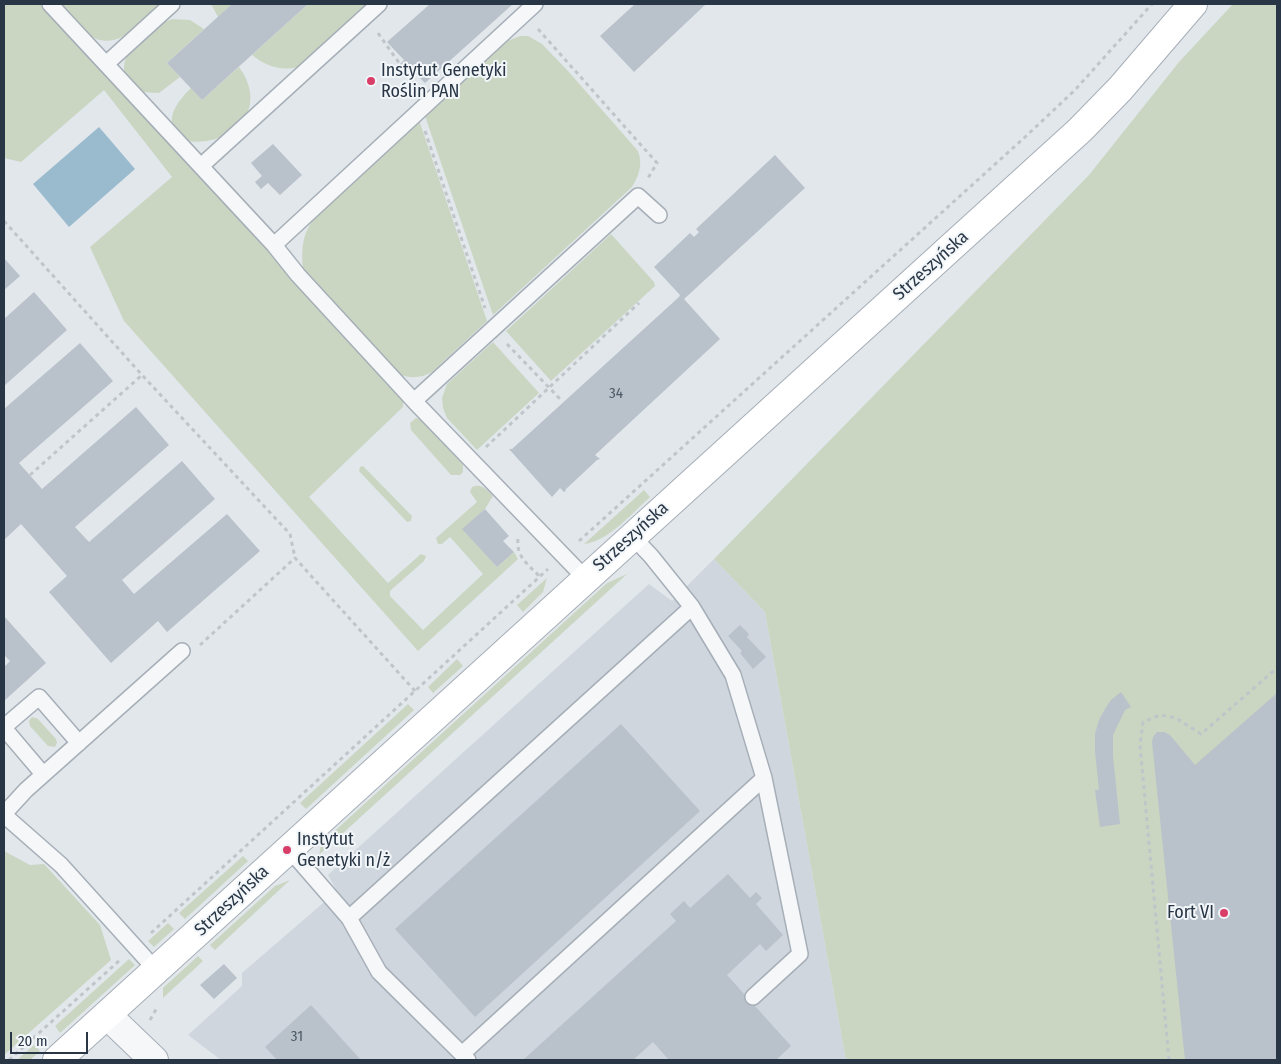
<!DOCTYPE html>
<meta charset="utf-8">
<style>
body{margin:0}
#map{position:relative;width:1281px;height:1064px;overflow:hidden;background:#e2e7ec;font-family:"Fira Sans Condensed",sans-serif}
canvas{display:block}
.frame{position:absolute;inset:0;border:5px solid #283645;pointer-events:none}
.scale{position:absolute;left:10px;top:1032px;width:78px;height:22px;box-sizing:border-box;border:2px solid #283645;border-top:0;padding-left:6px;font-size:15px;line-height:18px;white-space:nowrap;color:#283645;-webkit-text-stroke:4px #f2f6f9;paint-order:stroke}
</style>
<div id="map">
<canvas width="1281" height="1064"></canvas>
<div class="frame"></div>
<div class="scale">20 m</div>
</div>
<script>
const g = document.querySelector('canvas').getContext('2d');
g.lineJoin = 'round';
function paint(path, color) {
  g.fillStyle = color;
  g.fill(path, 'evenodd');
}
function trace(path, color, width, dash) {
  g.strokeStyle = color;
  g.lineWidth = width;
  g.lineCap = dash ? 'butt' : 'round';
  g.setLineDash(dash || []);
  g.stroke(path);
}
function write(font, color, halo, rows, align = 'center') {
  g.font = font + ' "Fira Sans Condensed",sans-serif';
  g.lineWidth = 4;
  g.setLineDash([]);
  g.textBaseline = 'middle';
  g.strokeStyle = halo;
  g.fillStyle = color;
  for (const [text, x, y, turn = 0] of rows) {
    g.save();
    g.translate(x, y);
    g.rotate((+turn || 0) * Math.PI / 180);
    g.textAlign = isNaN(turn) ? turn : align;
    if (halo) g.strokeText(text, 0, 0);
    g.fillText(text, 0, 0);
    g.restore();
  }
}
const built = new Path2D(`
 M 714,559 L 765,612 L 846,1060 L 221,1060 L 188,1035 L 242,986 L 242,973 L 337,891 L 328,875 L 649,584 L 672,601 Z`);
const green = new Path2D(`
 M 4,4 L 40,4 L 403,398 L 403,407 L 309,497 L 388,583 L 421,554 L 426,556 L 424,561 L 390,591 L 390,596 L 423,630 L 483,574 L 450,537 L 442,544 L 438,544 L 436,538 L 477,502 L 470,492 L 472,487 C 482,483 487,490 493,496 L 485,509 L 463,529 L 497,567 L 514,552 L 518,559 L 418,651 L 124,321 L 90,247 L 172,177 L 104,90 L 21,162 L 4,158 Z
 M 56,4 L 163,4 C 142,22 117,55 87,34 C 76,27 66,13 56,4 Z
 M 211,4 L 232,4 L 218,17 Z
 M 308,4 L 368,4 L 301,66 C 283,72 267,67 252,55 Z
 M 1233,4 L 1277,4 L 1277,1060 L 846,1060 L 765,612 L 714,559 L 1089,175 L 1179,62 Z
 M 172,19 L 190,20 L 204,29 L 167,63 L 180,77 L 159,93 L 141,92 C 136,87 127,81 125,75 C 123,68 124,62 127,56 C 134,44 159,23 172,19 Z
 M 520,36 L 528,36 L 542,44 L 568,71 L 638,151 C 643,164 639,176 632,187 L 493,315 L 425,116 L 505,42 Z
 M 239,67 C 270,109 233,147 187,141 C 184,138 178,134 175,130 C 165,115 181,98 191,88 L 202,100 Z
 M 419,120 L 487,321 L 432,372 C 421,378 411,379 399,374 L 303,270 C 301,249 302,232 317,215 Z
 M 611,234 L 654,282 L 655,286 L 551,381 L 506,331 Z
 M 493,342 L 539,393 L 477,450 L 447,418 L 443,408 L 442,398 L 447,384 Z
 M 416,418 L 422,419 L 463,465 L 463,472 L 460,475 L 451,475 L 411,430 L 410,423 Z
 M 363,466 L 412,516 L 411,521 L 407,522 L 359,471 L 360,467 Z
 M 644,490 L 650,497 C 632,513 609,541 584,544 Z
 M 627,574 L 319,855 L 321,846 L 327,838 L 607,583 Z
 M 547,578 L 543,592 L 523,612 L 517,605 Z
 M 457,659 L 463,666 L 433,693 L 428,687 Z
 M 408,704 L 414,710 L 306,809 L 300,803 Z
 M 32,717 L 38,719 L 56,739 L 57,743 L 55,747 L 48,746 L 30,726 L 29,721 Z
 M 4,851 L 30,865 L 44,864 L 100,925 L 111,960 L 4,1055 Z
 M 243,856 L 248,861 L 185,919 L 179,913 Z
 M 290,880 L 215,950 L 210,945 L 275,886 Z
 M 168,923 L 174,929 L 154,947 L 148,941 Z
 M 198,956 L 203,961 L 163,998 L 163,988 Z
 M 129,959 L 135,965 L 60,1033 L 55,1026 Z
 M 34,1045 L 40,1051 L 30,1060 L 17,1060 Z`);
const water = new Path2D(`
 M 99,127 L 135,169 L 69,227 L 33,184 Z`);
const building = new Path2D(`
 M 232,4 L 308,4 L 202,100 L 167,63 Z
 M 430,4 L 513,4 L 425,83 L 411,69 L 405,74 L 398,66 L 404,60 L 387,42 Z
 M 635,4 L 704,4 L 705,5 L 634,72 L 600,36 Z
 M 273,144 L 302,175 L 280,195 L 268,183 L 261,189 L 255,182 L 262,176 L 251,163 Z
 M 775,155 L 805,188 L 684,299 L 720,339 L 595,455 L 600,459 L 597,460 L 565,490 L 566,491 L 564,492 L 560,488 L 552,497 L 509,449 L 512,449 L 679,297 L 680,295 L 654,267 L 690,233 L 694,237 L 699,232 L 696,229 Z
 M 4,258 L 20,276 L 4,290 Z
 M 34,292 L 67,330 L 4,386 L 4,319 Z
 M 80,343 L 113,381 L 19,463 L 42,489 L 136,407 L 169,445 L 75,527 L 89,542 L 182,461 L 215,499 L 122,580 L 134,594 L 227,514 L 260,551 L 167,632 L 158,621 L 111,663 L 49,592 L 67,576 L 21,524 L 4,540 L 4,409 Z
 M 485,509 L 509,536 L 503,541 L 514,552 L 497,567 L 462,529 Z
 M 4,616 L 46,663 L 4,701 L 4,667 L 10,661 L 4,655 Z
 M 740,625 L 749,634 L 747,637 L 766,657 L 753,669 L 740,653 L 742,651 L 728,636 Z
 M 1121,692 L 1131,707 L 1125,710 L 1113,735 L 1113,756 L 1120,824 L 1100,827 L 1095,790 L 1099,790 L 1095,751 L 1095,734 L 1099,720 L 1105,709 L 1111,700 Z
 M 1277,693 L 1277,1060 L 1185,1060 L 1152,742 L 1153,737 L 1157,732 L 1164,732 L 1170,735 L 1195,765 Z
 M 621,724 L 700,811 L 475,1017 L 395,929 Z
 M 728,874 L 750,898 L 756,892 L 762,898 L 756,904 L 783,935 L 766,951 L 760,944 L 727,975 L 791,1046 L 776,1060 L 669,1060 L 653,1042 L 633,1060 L 523,1060 L 676,921 L 670,914 L 684,901 L 690,908 Z
 M 224,964 L 237,978 L 214,999 L 200,985 Z
 M 311,1005 L 361,1060 L 277,1060 L 265,1047 Z`);
const path = new Path2D(`
 M 538,29 L 657,163 L 648,178
 M 378,33 L 416,87
 M 425,131 L 485,308
 M 4,221 L 142,375 L 290,534 L 295,558
 M 507,344 L 561,400
 M 486,447 L 639,303
 M 30,475 L 142,375
 M 518,539 C 516,557 528,564 540,577
 M 579,541 L 1024,138 L 1075,90 L 1152,4
 M 200,645 L 295,558 L 415,691
 M 151,933 L 548,569
 M 150,1020 L 158,1006
 M 9,1060 L 120,960
 M 1169,1060 L 1140,745 L 1143,722 L 1160,715 L 1176,718 L 1201,734 L 1277,668`);
const lane = new Path2D(`
 M 50,4 L 274,245 L 298,275 L 414,401
 M 106,64 L 172,4
 M 201,166 L 379,4
 M 274,245 L 535,4
 M 585,578 L 414,401 L 638,196 L 659,215
 M 692,607 L 733,675 L 764,778 L 800,954 L 753,997
 M 4,727 L 39,697 L 79,743
 M 4,728 L 43,774
 M 4,814 L 26,790 L 182,651
 M 4,815 L 61,865 L 156,970
 M 289,849 L 349,918 L 692,607 L 651,556 L 632,536
 M 349,918 L 379,972 L 468,1060
 M 462,1054 L 764,778`);
const street = new Path2D(`
 M 107,1015 L 154,1060`);
const secondary = new Path2D(`
 M 57,1060 L 1080,130 L 1120,89 L 1193,4`);
const markers = [
 [371,81,5,"#d93e69"],
 [287,850,5,"#d93e69"],
 [1224,913,5,"#d93e69"]
];
const numberNames = [
 ["34",616,394],
 ["31",297,1037]
];
const poiNames = [
 ["Instytut Genetyki",381,71],
 ["Roślin PAN",381,92],
 ["Instytut",297,840],
 ["Genetyki n/ż",297,861],
 ["Fort VI",1214,913,"right"]
];
const streetNames = [
 ["Strzeszyńska",931,266,-42],
 ["Strzeszyńska",631,537,-42],
 ["Strzeszyńska",232,901,-43]
];
paint(built, '#d0d6de');
paint(green, '#cad6c2');
paint(water, '#9abace');
paint(building, '#b9c1ca');
trace(lane, '#a6aeb7', 18);
trace(street, '#a6aeb7', 30);
trace(secondary, '#a6aeb7', 30);
trace(path, '#c0c5ca', 3, [4, 4]);
trace(lane, '#f5f7f9', 15);
trace(street, '#f5f7f9', 28);
trace(secondary, '#fff', 28);
for (const [x, y, r, color] of markers) {
  const dot = new Path2D();
  dot.arc(x, y, r, 0, 2 * Math.PI);
  g.fillStyle = color;
  g.fill(dot);
  trace(dot, '#f2f6f9', 2);
}
write('15px', '#4c5966', null, numberNames);
write('18px', '#283645', '#f2f6f9', poiNames, 'left');
write('18px', '#283645', '#f2f6f9', streetNames);
</script>
